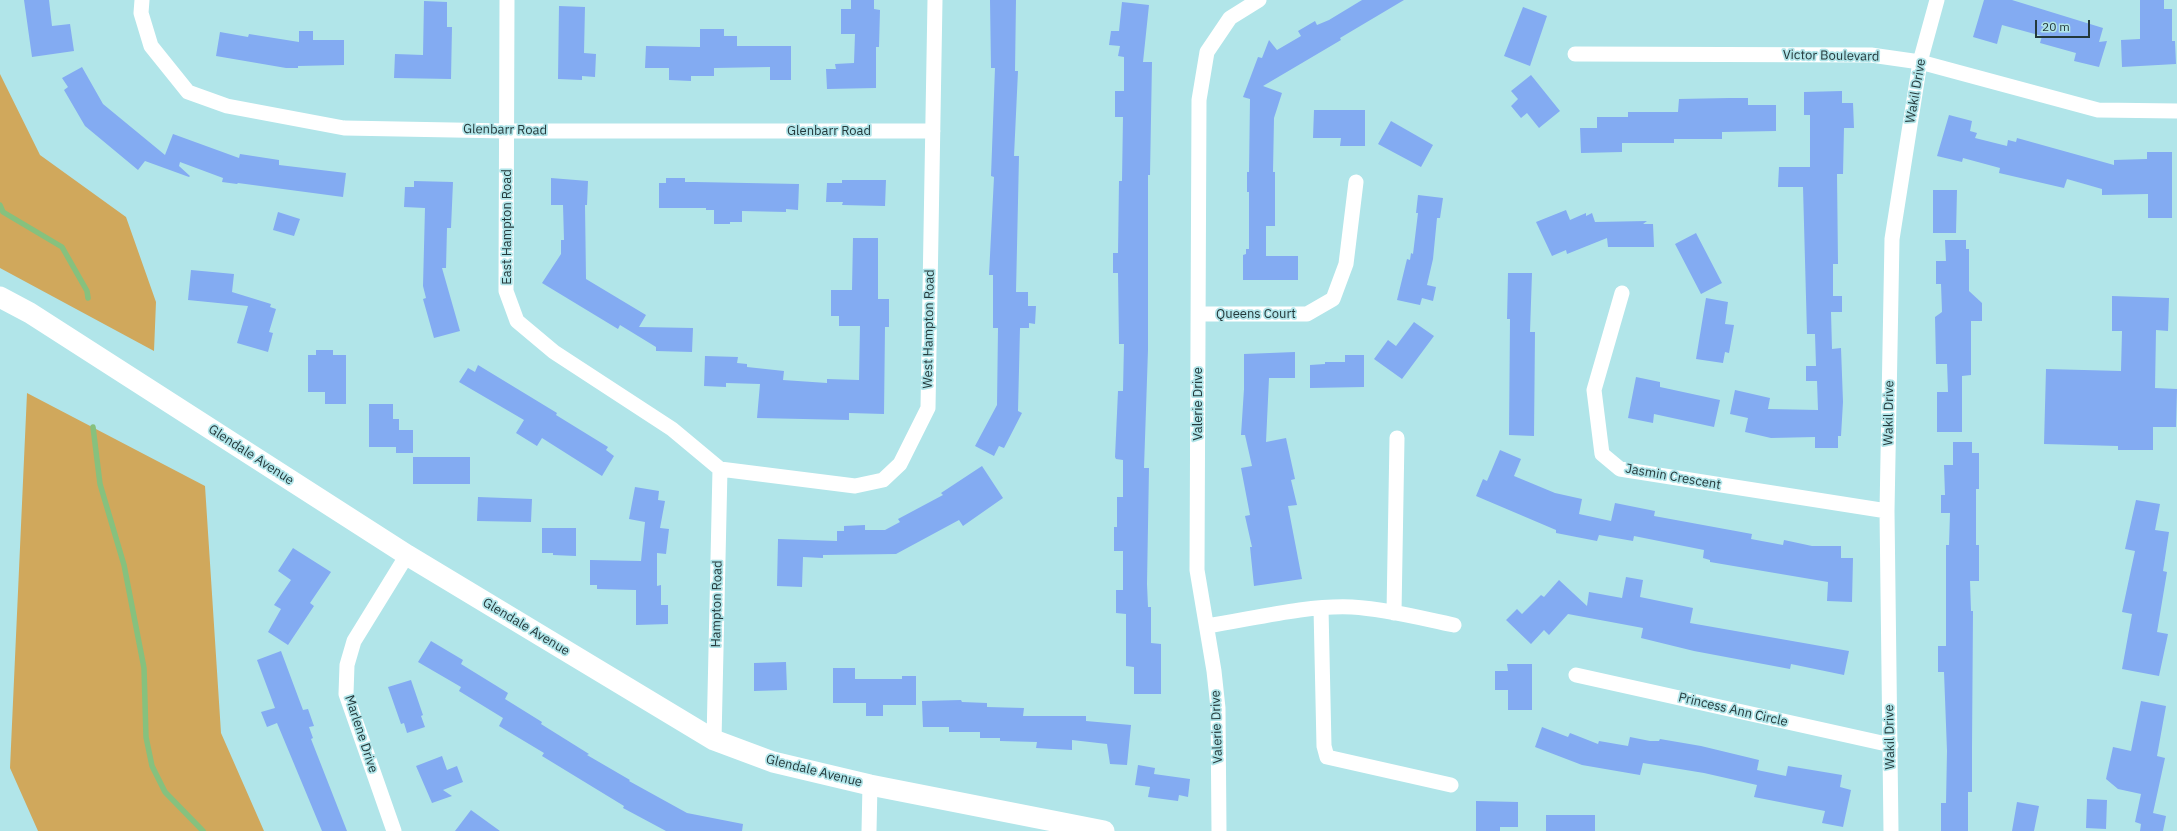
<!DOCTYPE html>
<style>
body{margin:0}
#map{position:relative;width:2177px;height:831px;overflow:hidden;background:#b1e5e9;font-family:"IBM Plex Sans",sans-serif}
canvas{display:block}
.scale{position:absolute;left:2035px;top:20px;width:55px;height:18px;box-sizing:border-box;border:2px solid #24393b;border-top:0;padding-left:5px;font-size:12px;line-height:14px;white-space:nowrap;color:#24393b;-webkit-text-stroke:3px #b1e5e9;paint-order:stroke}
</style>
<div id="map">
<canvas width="2177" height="831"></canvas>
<div class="scale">20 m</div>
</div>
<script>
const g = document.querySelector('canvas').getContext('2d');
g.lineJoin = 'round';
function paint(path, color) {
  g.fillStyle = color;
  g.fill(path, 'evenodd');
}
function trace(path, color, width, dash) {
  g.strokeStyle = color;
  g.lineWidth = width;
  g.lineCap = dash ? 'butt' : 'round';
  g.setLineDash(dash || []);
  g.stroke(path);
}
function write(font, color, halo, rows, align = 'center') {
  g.font = font + ' "IBM Plex Sans",sans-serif';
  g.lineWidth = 3.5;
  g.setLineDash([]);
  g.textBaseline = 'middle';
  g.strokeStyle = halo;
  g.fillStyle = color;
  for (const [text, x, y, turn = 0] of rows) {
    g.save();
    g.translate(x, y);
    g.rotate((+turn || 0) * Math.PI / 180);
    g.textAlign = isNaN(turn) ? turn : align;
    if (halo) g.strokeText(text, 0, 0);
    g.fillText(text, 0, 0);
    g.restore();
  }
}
const green = new Path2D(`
 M 0,74 L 40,155 L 126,217 L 156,302 L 154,351 L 0,268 Z
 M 27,393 L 205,486 L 221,733 L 264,831 L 38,831 L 10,768 Z`);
const stream = new Path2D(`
 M 0,205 L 3,212 L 62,247 L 87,291 L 88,298
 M 93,427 L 100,484 L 124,565 L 144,668 L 146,737 L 152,766 L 165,792 L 203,831`);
const building = new Path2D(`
 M 24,0 L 49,0 L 52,26 L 70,24 L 74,51 L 32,57 Z
 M 851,0 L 874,0 L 874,9 L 880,10 L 879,47 L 876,47 L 876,88 L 827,89 L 826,69 L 836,69 L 835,64 L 854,63 L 855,34 L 841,34 L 841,9 L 851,9 Z
 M 990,0 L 1016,0 L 1015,71 L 1018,71 L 1014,156 L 1019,156 L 1016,292 L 1028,292 L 1028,306 L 1036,306 L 1035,324 L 1029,323 L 1029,328 L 1020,328 L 1018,411 L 1022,413 L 1004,448 L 999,446 L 994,456 L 975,446 L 997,405 L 998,328 L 993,328 L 993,275 L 989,275 L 994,177 L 991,176 L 995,68 L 991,68 Z
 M 1362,0 L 1404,0 L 1340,38 L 1341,40 L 1263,86 L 1282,93 L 1274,118 L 1273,172 L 1275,172 L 1275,226 L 1266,226 L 1266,256 L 1298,256 L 1298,280 L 1243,280 L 1243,255 L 1246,254 L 1246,249 L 1249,249 L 1249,192 L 1247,192 L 1247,172 L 1249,172 L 1250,99 L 1243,97 L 1258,57 L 1262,58 L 1269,40 L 1277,50 L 1301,36 L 1298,31 L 1315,21 L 1317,25 L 1329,20 Z
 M 1984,0 L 2012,0 L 2103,28 L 2099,42 L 2107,41 L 2099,67 L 2074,61 L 2076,53 L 2040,43 L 2042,36 L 2002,25 L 1997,44 L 1973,37 Z
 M 2140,0 L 2164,0 L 2164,9 L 2172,9 L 2172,41 L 2175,41 L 2176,64 L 2122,67 L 2121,40 L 2140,39 Z
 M 424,1 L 447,2 L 447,27 L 452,27 L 451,79 L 394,78 L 395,54 L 423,55 Z
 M 1122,2 L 1149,5 L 1143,62 L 1152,62 L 1150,175 L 1148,175 L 1148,350 L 1144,468 L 1149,468 L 1147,584 L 1148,607 L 1151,607 L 1151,643 L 1161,644 L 1161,694 L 1134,694 L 1134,667 L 1126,666 L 1126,614 L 1116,613 L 1116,590 L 1123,590 L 1123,551 L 1114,551 L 1114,527 L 1117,527 L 1117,497 L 1123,497 L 1123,460 L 1116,459 L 1115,457 L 1118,391 L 1123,391 L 1124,344 L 1119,344 L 1118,273 L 1113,273 L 1113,253 L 1118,253 L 1119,181 L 1122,181 L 1123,117 L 1115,117 L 1115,91 L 1124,91 L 1124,57 L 1118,56 L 1120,46 L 1109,45 L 1111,31 L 1119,31 Z
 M 559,6 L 585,7 L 584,53 L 596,54 L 595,77 L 582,76 L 582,80 L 558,79 Z
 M 1523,7 L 1547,16 L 1530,66 L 1504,56 Z
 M 700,29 L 724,29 L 724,36 L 737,36 L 737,46 L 791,46 L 791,80 L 770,80 L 770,67 L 714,68 L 714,76 L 691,76 L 691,81 L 669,80 L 669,68 L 645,68 L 646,46 L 700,47 Z
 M 299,31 L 313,31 L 313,40 L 344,40 L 344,65 L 298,66 L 298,68 L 286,68 L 216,56 L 220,32 L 248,37 L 249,34 L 299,42 Z
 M 82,67 L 103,104 L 165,155 L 173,134 L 239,158 L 240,154 L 279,160 L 279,165 L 346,173 L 343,197 L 238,183 L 237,184 L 222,182 L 223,178 L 180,162 L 179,166 L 190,176 L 189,177 L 145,161 L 138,170 L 85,126 L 64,90 L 68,87 L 62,78 Z
 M 1531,75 L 1560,111 L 1539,128 L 1527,113 L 1521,118 L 1511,106 L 1518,99 L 1511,91 Z
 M 1842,91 L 1842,103 L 1853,103 L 1854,128 L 1844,128 L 1843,174 L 1837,174 L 1838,264 L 1833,264 L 1833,296 L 1842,296 L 1842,312 L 1831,312 L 1832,349 L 1841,348 L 1843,402 L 1841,436 L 1838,436 L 1838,448 L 1815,448 L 1815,437 L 1771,438 L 1745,432 L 1748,418 L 1730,414 L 1735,390 L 1770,398 L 1768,409 L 1818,410 L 1817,381 L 1806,381 L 1806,366 L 1816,366 L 1815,334 L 1807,334 L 1803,187 L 1778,187 L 1779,167 L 1810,167 L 1810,115 L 1804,115 L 1804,92 Z
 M 1729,98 L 1748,98 L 1748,105 L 1776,105 L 1776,131 L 1722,132 L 1722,139 L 1674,139 L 1674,143 L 1622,143 L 1622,152 L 1581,153 L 1580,128 L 1597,128 L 1597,117 L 1628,117 L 1628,112 L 1678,112 L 1679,99 Z
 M 1314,110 L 1365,110 L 1365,146 L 1340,146 L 1341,138 L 1313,138 Z
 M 1949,115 L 1972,121 L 1970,131 L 1977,133 L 1975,138 L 2007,146 L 2008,140 L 2016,142 L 2017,138 L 2114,165 L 2114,160 L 2147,159 L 2147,152 L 2172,152 L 2172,218 L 2148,218 L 2148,194 L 2102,195 L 2102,189 L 2067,179 L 2064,188 L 1999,173 L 2000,168 L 1963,158 L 1962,162 L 1937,156 Z
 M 1391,121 L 1433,145 L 1421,167 L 1378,144 Z
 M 551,178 L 588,181 L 587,205 L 585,205 L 586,279 L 646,315 L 639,327 L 693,328 L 692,352 L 656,351 L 656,347 L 620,325 L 618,329 L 542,283 L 561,254 L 561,240 L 564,240 L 563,205 L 551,205 Z
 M 666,178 L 685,178 L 685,182 L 695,182 L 799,184 L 798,210 L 786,209 L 786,212 L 742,211 L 742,222 L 730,222 L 730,224 L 714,224 L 714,210 L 706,210 L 706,208 L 659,208 L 659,183 L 666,183 Z
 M 842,180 L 886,180 L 885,206 L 842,205 L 843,202 L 826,202 L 827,183 L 842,183 Z
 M 414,181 L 453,182 L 451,228 L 447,228 L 446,268 L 442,268 L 460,331 L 434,338 L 423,299 L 426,298 L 423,286 L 425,208 L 404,207 L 405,187 L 414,187 Z
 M 1933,190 L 1957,190 L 1956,233 L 1933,233 Z
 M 1418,195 L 1443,198 L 1440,218 L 1437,218 L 1433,259 L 1427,285 L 1436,287 L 1433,301 L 1422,298 L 1420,305 L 1397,300 L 1407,259 L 1410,260 L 1411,253 L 1413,254 L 1418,213 L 1416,213 Z
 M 1566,210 L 1570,220 L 1586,213 L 1586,216 L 1592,213 L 1595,222 L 1647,221 L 1643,224 L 1653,224 L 1654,247 L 1608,247 L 1607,238 L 1567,254 L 1566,250 L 1552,256 L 1536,222 Z
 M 278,212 L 300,219 L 294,236 L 273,230 Z
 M 1696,233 L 1722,283 L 1701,294 L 1675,244 Z
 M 853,238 L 878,238 L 878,299 L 889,299 L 889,327 L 885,327 L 884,414 L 849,413 L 849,420 L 757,418 L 760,384 L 726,383 L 726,387 L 704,386 L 705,356 L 738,357 L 737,363 L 747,364 L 747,367 L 784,371 L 783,380 L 827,383 L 827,379 L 859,380 L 860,326 L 839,326 L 839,316 L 831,316 L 831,290 L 852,290 Z
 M 1945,240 L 1966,240 L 1966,249 L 1969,249 L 1969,291 L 1982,303 L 1982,321 L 1971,321 L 1971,375 L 1962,376 L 1962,432 L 1937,432 L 1937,392 L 1948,392 L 1947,364 L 1936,364 L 1935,317 L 1942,312 L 1941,284 L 1936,284 L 1936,261 L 1946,261 Z
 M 191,270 L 234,274 L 232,292 L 271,304 L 270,307 L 276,309 L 269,332 L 273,333 L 268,352 L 237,343 L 248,306 L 188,300 Z
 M 1508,273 L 1532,273 L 1530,332 L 1535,332 L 1534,436 L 1509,435 L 1510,319 L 1507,319 Z
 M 2112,296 L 2169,298 L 2168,331 L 2156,330 L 2155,388 L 2177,389 L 2176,427 L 2153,427 L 2153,450 L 2118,450 L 2118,446 L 2044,444 L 2046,369 L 2121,371 L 2122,331 L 2112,331 Z
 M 1706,298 L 1728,302 L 1725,324 L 1734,325 L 1729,353 L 1725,352 L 1723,363 L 1696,359 Z
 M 1414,322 L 1434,336 L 1402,379 L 1374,359 L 1388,340 L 1396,346 Z
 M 316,350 L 333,350 L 333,355 L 346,355 L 346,404 L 325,404 L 325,392 L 308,392 L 308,355 L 316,355 Z
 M 1295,352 L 1295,378 L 1269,378 L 1266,442 L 1286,438 L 1295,479 L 1291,480 L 1297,505 L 1288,506 L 1302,579 L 1254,586 L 1250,547 L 1252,547 L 1245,516 L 1250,515 L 1241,468 L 1252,466 L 1245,435 L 1241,435 L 1244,389 L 1244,354 Z
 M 1345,355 L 1364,355 L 1364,387 L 1310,388 L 1310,365 L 1325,364 L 1325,362 L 1345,362 Z
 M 478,365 L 557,413 L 556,415 L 608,447 L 606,450 L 614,456 L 602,476 L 542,438 L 537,446 L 516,433 L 524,420 L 459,382 L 468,368 L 475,372 Z
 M 1636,377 L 1660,382 L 1660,387 L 1720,400 L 1714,427 L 1654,414 L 1653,423 L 1628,418 Z
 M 369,404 L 393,404 L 393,419 L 399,419 L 399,430 L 413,430 L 413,453 L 396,453 L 396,447 L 369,447 Z
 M 1953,442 L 1972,442 L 1972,453 L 1979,453 L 1979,489 L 1976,489 L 1976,545 L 1979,545 L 1979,581 L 1970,581 L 1971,611 L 1973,611 L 1972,747 L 1972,792 L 1968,792 L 1968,831 L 1941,831 L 1941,803 L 1946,803 L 1947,751 L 1944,672 L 1938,672 L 1938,646 L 1946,646 L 1946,545 L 1949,545 L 1950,513 L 1941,513 L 1941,495 L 1945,495 L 1944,465 L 1953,465 Z
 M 1500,450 L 1521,459 L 1514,476 L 1555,493 L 1582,499 L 1579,514 L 1611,521 L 1615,503 L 1655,511 L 1654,516 L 1752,534 L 1751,539 L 1783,545 L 1784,540 L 1812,546 L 1841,546 L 1841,558 L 1853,558 L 1852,602 L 1827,601 L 1828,582 L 1710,562 L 1710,560 L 1703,558 L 1704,550 L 1634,536 L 1633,541 L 1599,535 L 1597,541 L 1556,533 L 1556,530 L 1476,496 L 1483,479 L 1487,481 Z
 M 413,457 L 470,457 L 470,484 L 413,484 Z
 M 982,466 L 1003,498 L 963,526 L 959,520 L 896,554 L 823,555 L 823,558 L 803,557 L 802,587 L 777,586 L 778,539 L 837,541 L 837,531 L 844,531 L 844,526 L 865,525 L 865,530 L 885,530 L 900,522 L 898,519 L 943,495 L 941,493 Z
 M 635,487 L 659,491 L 658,500 L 665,501 L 660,528 L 669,529 L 666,554 L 657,553 L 657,586 L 661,585 L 661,605 L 668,605 L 668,624 L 636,625 L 636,590 L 597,589 L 597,585 L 590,585 L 590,560 L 641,561 L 645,522 L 629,519 Z
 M 478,497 L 532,499 L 531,522 L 477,521 Z
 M 2136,500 L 2160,504 L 2155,530 L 2169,532 L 2163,571 L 2167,572 L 2157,632 L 2168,634 L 2159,676 L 2122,669 L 2132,614 L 2122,612 L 2135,551 L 2125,549 Z
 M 542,528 L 576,528 L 576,556 L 553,555 L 553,553 L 542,553 Z
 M 293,548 L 331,572 L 310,603 L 314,606 L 288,645 L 268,632 L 281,609 L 274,605 L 291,580 L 278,571 Z
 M 1626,577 L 1643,580 L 1640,597 L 1693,608 L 1690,623 L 1849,651 L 1844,675 L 1791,664 L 1790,669 L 1694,651 L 1641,638 L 1643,628 L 1568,614 L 1549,635 L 1544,630 L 1531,644 L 1506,620 L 1517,609 L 1522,614 L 1541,595 L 1544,597 L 1559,580 L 1587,606 L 1589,592 L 1622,598 Z
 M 431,641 L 463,660 L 461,664 L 508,693 L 505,699 L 542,722 L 541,724 L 589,754 L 587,755 L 630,780 L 629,781 L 687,813 L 743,824 L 742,831 L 666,831 L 623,808 L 624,806 L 542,756 L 544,753 L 499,726 L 503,718 L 459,691 L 461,687 L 418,662 Z
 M 281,651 L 303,710 L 308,709 L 314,726 L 309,727 L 313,738 L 311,739 L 347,831 L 322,831 L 277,723 L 267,727 L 261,712 L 275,708 L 257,660 Z
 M 786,662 L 787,690 L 754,691 L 754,663 Z
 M 1507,664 L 1532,664 L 1532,710 L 1508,710 L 1508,690 L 1495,690 L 1495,671 L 1508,671 Z
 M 833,668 L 855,668 L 855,679 L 902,679 L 902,676 L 916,676 L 916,705 L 883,705 L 883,716 L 866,716 L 866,703 L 833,703 Z
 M 411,680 L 423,715 L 421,716 L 425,727 L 407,733 L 404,723 L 401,724 L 388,687 Z
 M 961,700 L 962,702 L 987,703 L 987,707 L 1024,708 L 1023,716 L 1086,716 L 1086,721 L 1131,725 L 1127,765 L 1110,764 L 1107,744 L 1072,740 L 1072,750 L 1036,748 L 1037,742 L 1000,741 L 1000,738 L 980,738 L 980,732 L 949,732 L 949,727 L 923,727 L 922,701 Z
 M 2141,701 L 2166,706 L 2157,756 L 2165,758 L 2153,813 L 2166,816 L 2163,831 L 2140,831 L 2141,824 L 2135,822 L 2141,794 L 2118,789 L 2106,779 L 2113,747 L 2131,751 Z
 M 1542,727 L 1568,737 L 1570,733 L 1598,744 L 1599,741 L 1628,746 L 1630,737 L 1650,741 L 1659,741 L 1660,739 L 1701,746 L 1759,760 L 1757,770 L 1786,776 L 1788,766 L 1842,775 L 1840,787 L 1851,790 L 1843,827 L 1822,823 L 1825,811 L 1754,797 L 1757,785 L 1704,773 L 1643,763 L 1640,775 L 1582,765 L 1535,747 Z
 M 442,756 L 447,770 L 457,766 L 463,782 L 443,790 L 452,796 L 432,803 L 416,766 Z
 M 1138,765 L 1155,768 L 1154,774 L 1190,779 L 1188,797 L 1179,795 L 1178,801 L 1148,797 L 1150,787 L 1135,785 Z
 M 2087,799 L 2107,800 L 2106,829 L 2086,828 Z
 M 1476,801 L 1518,802 L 1518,827 L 1500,827 L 1500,831 L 1476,831 Z
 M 2017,802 L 2039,806 L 2034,831 L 2012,831 Z
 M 471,810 L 500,831 L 455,831 Z
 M 1546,815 L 1595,815 L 1595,831 L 1546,831 Z`);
const minor = new Path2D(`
 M 142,0 L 141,13 L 151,46 L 188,92 L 227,106 L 344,128 L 507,131 L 933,131
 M 507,0 L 506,291 L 517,321 L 554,352 L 672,429 L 720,469
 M 1575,54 L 1871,55 L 1920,62 L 2098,110 L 2177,111
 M 1622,293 L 1594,390 L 1602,454 L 1620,469 L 1887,511
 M 1199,314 L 1307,314 L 1333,299 L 1346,264 L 1356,182
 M 720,469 L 855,486 L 883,480 L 900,464 L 928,408 L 935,0
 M 1321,608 L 1324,746 L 1327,757 L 1451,785
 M 1394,613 L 1397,438
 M 1207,626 C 1253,619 1305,605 1352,607 C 1386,609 1420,618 1454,625
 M 1576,675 L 1891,745
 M 714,740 L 720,469
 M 394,831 L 346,694 L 347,665 L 354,641 L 407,555
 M 869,831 L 870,785
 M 1219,831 L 1218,708 L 1214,671 L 1197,570 L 1199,100 L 1207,52 L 1230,18 L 1259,0
 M 1891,831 L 1887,511 L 1892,239 L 1920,62 L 1937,0`);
const secondary = new Path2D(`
 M 0,297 L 30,313 L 407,555 L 714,740 L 773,762 L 870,785 L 1104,831`);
const streetNames = [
 ["Victor Boulevard",1831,56,1],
 ["Wakil Drive",1916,91,-80],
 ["Glenbarr Road",505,130,1],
 ["Glenbarr Road",829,131],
 ["East Hampton Road",507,227,-90],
 ["Queens Court",1256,314],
 ["West Hampton Road",929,329,-89],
 ["Valerie Drive",1198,404,-90],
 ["Wakil Drive",1889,413,-89],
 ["Glendale Avenue",251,455,33],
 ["Jasmin Crescent",1673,477,10],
 ["Hampton Road",717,604,-89],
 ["Glendale Avenue",526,627,31],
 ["Princess Ann Circle",1733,710,13],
 ["Valerie Drive",1217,727,-92],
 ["Marlene Drive",361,734,72],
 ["Wakil Drive",1890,737,-91],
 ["Glendale Avenue",814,771,14]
];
paint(green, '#d0a85c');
trace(stream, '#86c17e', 5.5);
paint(building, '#83abf2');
trace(minor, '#fff', 15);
trace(secondary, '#fff', 21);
write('13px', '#24393b', '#b1e5e9', streetNames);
</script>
